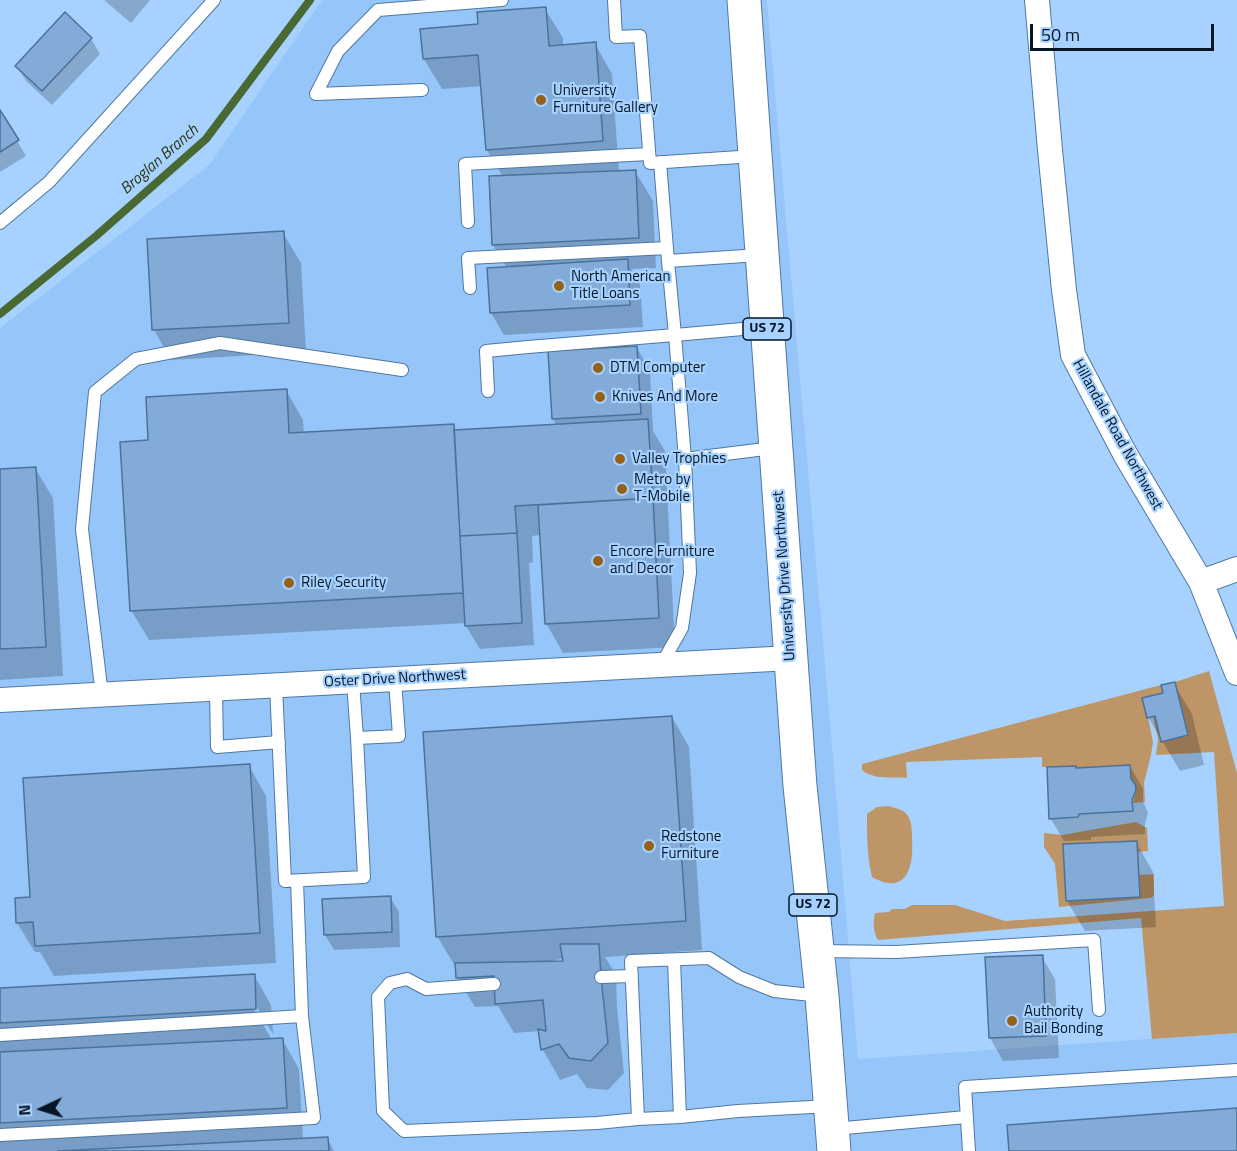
<!DOCTYPE html>
<style>
body{margin:0}
#map{position:relative;width:1237px;height:1151px;overflow:hidden;background:#a7d2ff;font-family:"Titillium Web",sans-serif}
canvas{display:block}
.north{position:absolute;left:12px;top:1079px;width:60px;height:60px;-webkit-text-stroke:4px #a7d2ff;paint-order:stroke;rotate:266deg;font-size:16px;font-weight:700;line-height:24px;text-align:center;color:#061626}
.north::after{content:'';display:block;margin:auto;width:21px;height:27px;background:#061626;clip-path:polygon(50% 0,100% 100%,50% 72%,0 100%)}
.scale{position:absolute;left:1030px;top:24px;width:184px;height:27px;box-sizing:border-box;border:3px solid #061626;border-top:0;padding-left:8px;font-size:18px;line-height:21px;white-space:nowrap;color:#061626;-webkit-text-stroke:4px #a7d2ff;paint-order:stroke}
</style>
<div id="map">
<canvas width="1237" height="1151"></canvas>
<div class="north">N</div>
<div class="scale">50 m</div>
</div>
<script>
const g = document.querySelector('canvas').getContext('2d');
g.lineJoin = 'round';
function paint(path, color) {
  g.fillStyle = color;
  g.fill(path, 'evenodd');
}
function trace(path, color, width, dash) {
  g.strokeStyle = color;
  g.lineWidth = width;
  g.lineCap = dash ? 'butt' : 'round';
  g.setLineDash(dash || []);
  g.stroke(path);
}
function write(font, color, halo, rows, align = 'center') {
  g.font = font + ' "Titillium Web",sans-serif';
  g.lineWidth = 4.5;
  g.setLineDash([]);
  g.textBaseline = 'middle';
  g.strokeStyle = halo;
  g.fillStyle = color;
  for (const [text, x, y, turn = 0] of rows) {
    g.save();
    g.translate(x, y);
    g.rotate((+turn || 0) * Math.PI / 180);
    g.textAlign = isNaN(turn) ? turn : align;
    if (halo) g.strokeText(text, 0, 0);
    g.fillText(text, 0, 0);
    g.restore();
  }
}
const built = new Path2D(`
 M 322,0 L 767,0 L 834,768 L 858,1059 L 1237,1033 L 1237,1151 L 0,1151 L 0,328 L 209,165 Z`);
const green = new Path2D(`
 M 1209,671 L 1237,773 L 1237,1033 L 1152,1039 L 1141,918 L 878,940 C 873,931 873,923 875,913 L 889,912 L 892,909 L 905,909 L 912,905 L 955,905 L 1005,921 L 1224,906 L 1214,752 L 1156,755 L 1158,739 L 1153,716 L 1155,716 L 1161,742 L 1188,735 L 1175,682 Z
 M 1161,685 L 1163,693 L 1142,698 L 1147,717 L 1148,717 L 1153,742 L 1151,755 L 1144,783 L 1145,802 L 1133,803 L 1136,790 L 1135,784 L 1131,779 L 1130,765 L 1076,768 L 1076,766 L 1047,767 L 1042,767 L 1042,757 L 906,762 L 907,778 C 892,777 874,780 862,770 L 862,764 Z
 M 888,806 C 895,808 904,809 908,816 C 912,822 912,833 912,839 C 914,868 906,896 872,877 C 867,856 867,835 867,814 L 877,807 Z
 M 1136,822 L 1147,828 L 1148,851 L 1137,852 L 1136,841 L 1063,844 L 1066,901 L 1139,897 L 1138,875 L 1154,874 L 1154,896 L 1150,898 L 1059,907 L 1055,864 L 1044,847 L 1044,833 L 1062,835 Z`);
const shadow = new Path2D(`
 M 104,0 L 150,0 L 131,23 Z
 M 545,9 L 563,38 L 563,46 L 595,44 L 612,74 L 619,172 L 635,171 L 653,201 L 656,268 L 631,269 L 640,284 L 643,327 L 504,335 L 491,313 L 507,268 L 493,245 L 503,177 L 487,150 L 482,86 L 442,89 L 424,59 L 422,30 L 479,26 Z
 M 91,39 L 100,54 L 52,105 L 26,81 L 17,66 Z
 M 0,112 L 26,156 L 0,172 Z
 M 283,233 L 301,263 L 306,352 L 171,360 L 154,330 L 149,240 Z
 M 637,348 L 650,371 L 653,431 L 665,451 L 675,647 L 563,653 L 546,623 L 541,535 L 532,536 L 533,562 L 529,563 L 534,645 L 480,649 L 466,626 L 466,623 L 149,640 L 131,610 L 150,442 L 286,390 L 303,420 L 304,434 L 453,426 L 456,431 L 557,426 L 553,419 ZM 503,532 L 503,535 L 453,538 L 453,535 ZM 460,585 L 465,593 L 465,598 L 458,587 Z
 M 35,468 L 53,498 L 63,676 L 0,680 L 0,470 Z
 M 1174,684 L 1192,714 L 1204,765 L 1180,771 L 1148,717 L 1165,694 Z
 M 672,717 L 689,747 L 702,950 L 605,957 L 616,975 L 617,1008 L 624,1073 L 608,1090 L 587,1088 L 577,1074 L 560,1080 L 543,1050 L 540,1031 L 514,1033 L 498,1006 L 475,1007 L 457,977 L 457,966 L 455,966 L 437,936 ZM 564,959 L 565,962 L 554,962 L 554,960 Z
 M 249,766 L 266,796 L 276,963 L 54,976 L 40,952 L 35,952 L 17,923 L 32,899 Z
 M 1130,766 L 1143,789 L 1143,801 L 1148,813 L 1145,824 L 1145,834 L 1091,837 L 1091,840 L 1064,841 L 1051,819 L 1077,770 Z
 M 1136,842 L 1153,872 L 1156,927 L 1085,931 L 1067,901 Z
 M 390,897 L 399,912 L 400,947 L 334,950 L 325,935 Z
 M 1042,957 L 1055,979 L 1059,1058 L 1003,1061 L 990,1038 Z
 M 254,975 L 271,1005 L 273,1034 L 254,1002 L 251,1004 L 272,1040 L 282,1039 L 299,1069 L 303,1140 L 327,1138 L 334,1151 L 0,1151 L 0,989 Z`);
const stream = new Path2D(`
 M 0,314 L 96,236 L 206,139 L 310,0`);
const building = new Path2D(`
 M 546,7 L 549,46 L 596,42 L 603,141 L 486,150 L 478,55 L 423,59 L 420,29 L 478,24 L 477,12 Z
 M 65,12 L 92,38 L 42,91 L 15,66 Z
 M 0,110 L 19,140 L 0,152 Z
 M 636,170 L 639,238 L 492,245 L 489,176 Z
 M 284,231 L 289,323 L 152,330 L 147,239 Z
 M 628,259 L 630,305 L 490,313 L 487,268 Z
 M 637,346 L 641,414 L 552,419 L 548,351 Z
 M 287,389 L 289,433 L 454,424 L 463,593 L 130,611 L 120,442 L 148,440 L 146,397 Z
 M 648,419 L 653,498 L 515,506 L 517,533 L 460,536 L 454,430 Z
 M 36,467 L 46,647 L 0,649 L 0,469 Z
 M 653,498 L 659,618 L 545,624 L 538,505 Z
 M 517,533 L 522,623 L 465,626 L 460,536 Z
 M 1175,682 L 1188,735 L 1161,742 L 1155,716 L 1147,718 L 1142,698 L 1163,693 L 1161,685 Z
 M 672,716 L 686,921 L 436,937 L 423,732 Z
 M 250,764 L 260,933 L 35,946 L 33,922 L 16,923 L 15,898 L 30,897 L 23,778 Z
 M 1130,765 L 1131,779 L 1135,784 L 1136,790 L 1132,800 L 1133,811 L 1079,814 L 1078,817 L 1049,819 L 1047,767 L 1076,766 L 1076,768 Z
 M 1137,841 L 1140,897 L 1066,901 L 1063,844 Z
 M 391,896 L 392,932 L 324,935 L 322,899 Z
 M 560,944 L 599,944 L 601,977 L 608,1043 L 591,1061 L 569,1058 L 559,1044 L 541,1050 L 538,1029 L 546,1031 L 543,1000 L 495,1004 L 494,976 L 456,978 L 455,963 L 563,961 Z
 M 1043,955 L 1046,1036 L 989,1038 L 985,957 Z
 M 255,974 L 256,1009 L 0,1023 L 0,988 Z
 M 283,1038 L 287,1108 L 0,1123 L 0,1052 Z
 M 1237,1108 L 1237,1151 L 1009,1151 L 1007,1125 Z
 M 328,1137 L 329,1151 L 58,1151 Z`);
const service = new Path2D(`
 M 614,0 L 616,37 L 640,36 L 650,163 L 754,156
 M 422,90 L 316,94 L 338,51 L 378,10 L 502,0
 M 660,162 L 668,261 L 760,255
 M 468,222 L 465,164 L 648,154
 M 0,223 L 49,182 L 214,0
 M 470,288 L 468,258 L 667,248
 M 488,391 L 486,351 L 528,347 L 675,335 L 668,261
 M 685,459 L 773,448
 M 661,665 L 682,628 L 690,573 L 685,459 L 675,335 L 765,327
 M 276,686 L 285,881 L 364,877 L 357,738 L 353,682
 M 216,689 L 217,747 L 279,742
 M 102,695 L 82,529 L 95,392 L 136,359 L 220,343 L 402,370
 M 357,738 L 399,736 L 395,680
 M 819,951 L 896,952 L 1094,940 L 1099,1010
 M 674,960 L 680,1117
 M 601,977 L 632,976
 M 494,984 L 426,989 L 407,979 L 390,983 L 378,997 L 383,1111 L 404,1131 L 597,1123 L 638,1119 L 680,1117 L 738,1111 L 830,1106
 M 0,1035 L 302,1016
 M 638,1119 L 631,961 L 709,958 L 739,977 L 774,991 L 821,996
 M 834,1129 L 966,1117
 M 0,1135 L 314,1118 L 302,1016 L 297,881
 M 969,1151 L 965,1087 L 1237,1070`);
const minor = new Path2D(`
 M 1037,0 L 1050,150 L 1064,290 L 1073,355 L 1125,454 L 1201,582 L 1237,673
 M 1201,582 L 1237,569
 M 0,700 L 791,658`);
const trunk = new Path2D(`
 M 744,0 L 800,786 L 822,996 L 834,1151`);
const markers = [
 [541,100,6,"#966117"],
 [559,286,6,"#966117"],
 [598,368,6,"#966117"],
 [600,397,6,"#966117"],
 [620,459,6,"#966117"],
 [622,489,6,"#966117"],
 [598,561,6,"#966117"],
 [289,583,6,"#966117"],
 [649,846,6,"#966117"],
 [1012,1021,6,"#966117"]
];
const shields = [
 [767,329,48],
 [813,905,48]
];
const shieldNames = [
 ["US 72",767,329],
 ["US 72",813,905]
];
const poiNames = [
 ["University",553,91],
 ["Furniture Gallery",553,108],
 ["North American",571,277],
 ["Title Loans",571,294],
 ["DTM Computer",610,368],
 ["Knives And More",612,397],
 ["Valley Trophies",632,459],
 ["Metro by",634,480],
 ["T-Mobile",634,497],
 ["Encore Furniture",610,552],
 ["and Decor",610,569],
 ["Riley Security",301,583],
 ["Redstone",661,837],
 ["Furniture",661,854],
 ["Authority",1024,1012],
 ["Bail Bonding",1024,1029]
];
const streetNames = [
 ["Hillandale Road Northwest",1117,435,61],
 ["University Drive Northwest",785,576,-94],
 ["Oster Drive Northwest",395,679,-3]
];
const waterNames = [
 ["Broglan Branch",160,160,-41]
];
paint(built, '#96c6f9');
paint(green, '#bd9566');
paint(shadow, '#0003');
trace(stream, '#496932', 8);
paint(building, '#82abd7');
trace(building, '#4a729a', 1.5);
trace(service, '#4f779f', 14);
trace(minor, '#4f779f', 26);
trace(trunk, '#4f779f', 35);
trace(service, '#fff', 12);
trace(minor, '#fff', 24);
trace(trunk, '#fff', 33);
for (const [x, y, r, color] of markers) {
  const dot = new Path2D();
  dot.arc(x, y, r, 0, 2 * Math.PI);
  g.fillStyle = color;
  g.fill(dot);
  trace(dot, '#a7d2ff', 2);
}
for (const [x, y, w] of shields) {
  const box = new Path2D();
  box.roundRect(x - w / 2, y - 11, w, 22, 4.5);
  g.fillStyle = '#a7d2ff';
  g.fill(box);
  trace(box, '#061626', 1.5);
}
write('bold 14px', '#061626', null, shieldNames);
write('15px', '#061626', '#a7d2ff', poiNames, 'left');
write('15px', '#061626', '#a7d2ff', streetNames);
write('italic 16px', '#283815', '#a7d2ff', waterNames);
</script>
